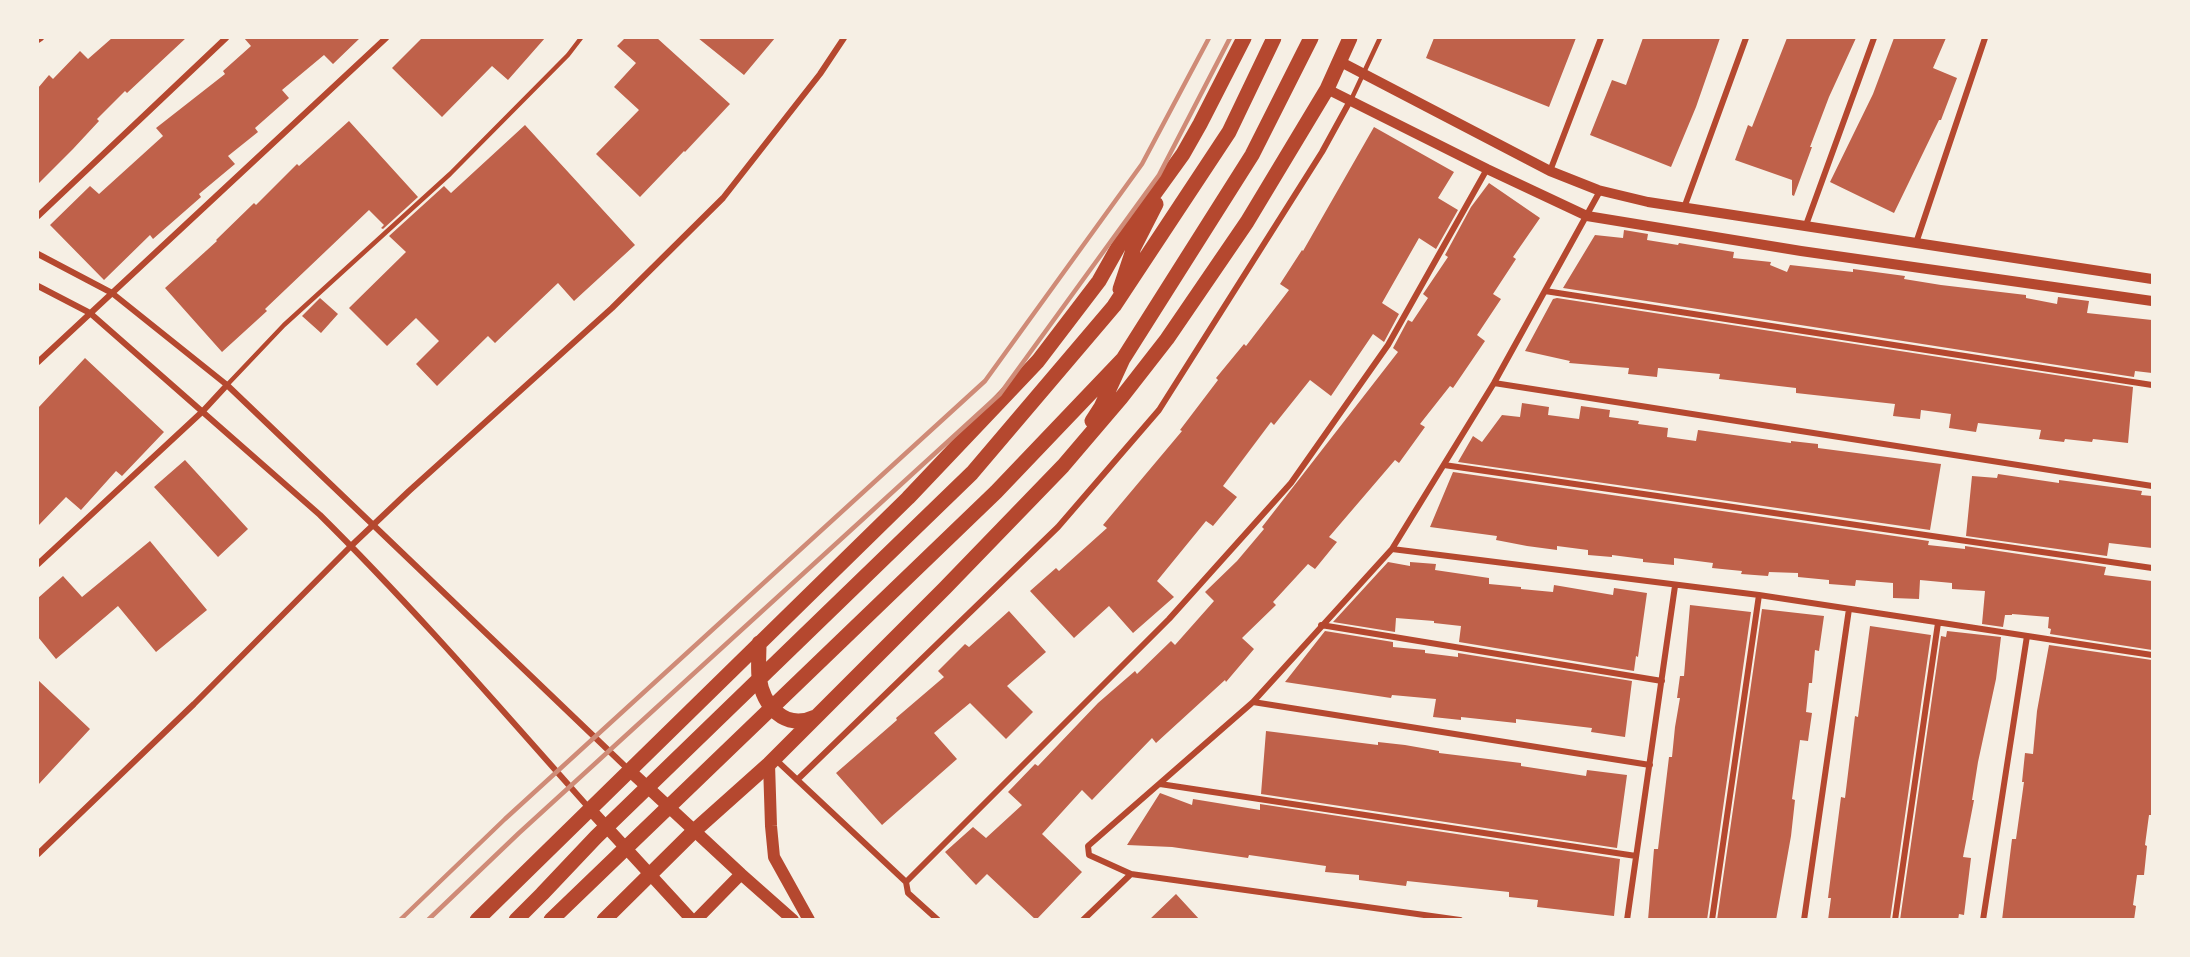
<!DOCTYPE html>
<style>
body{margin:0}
#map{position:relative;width:2190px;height:957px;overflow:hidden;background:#f6efe4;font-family:"Noto Sans",sans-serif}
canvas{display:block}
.frame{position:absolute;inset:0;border:39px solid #f6efe4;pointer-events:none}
</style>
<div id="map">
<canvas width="2190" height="957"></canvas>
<div class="frame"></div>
</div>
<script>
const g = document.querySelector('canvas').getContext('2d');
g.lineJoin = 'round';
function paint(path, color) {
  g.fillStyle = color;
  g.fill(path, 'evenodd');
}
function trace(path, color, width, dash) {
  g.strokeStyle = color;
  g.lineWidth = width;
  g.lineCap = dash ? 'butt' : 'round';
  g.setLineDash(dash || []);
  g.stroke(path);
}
const building = new Path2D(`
 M 112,38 L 186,38 L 127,93 L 125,91 L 97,119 L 99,121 L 73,149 L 38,184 L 38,88 L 49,75 L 53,79 L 80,51 L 88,59 Z
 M 244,38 L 360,38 L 333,64 L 324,55 L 282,90 L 289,98 L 255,128 L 258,132 L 228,156 L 235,164 L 199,194 L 201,197 L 153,239 L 150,235 L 104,280 L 50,225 L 90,186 L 99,194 L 163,136 L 156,128 L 225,74 L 223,71 L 251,46 Z
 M 422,38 L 545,38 L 508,80 L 492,66 L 442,117 L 392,68 Z
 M 625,38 L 657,38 L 730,104 L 685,152 L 684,151 L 640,197 L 596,154 L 639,110 L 614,87 L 636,63 L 617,46 Z
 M 698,38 L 775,38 L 744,75 Z
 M 1434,38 L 1576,38 L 1549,107 L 1426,58 Z
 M 1643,38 L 1720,38 L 1696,107 L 1671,167 L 1590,135 L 1612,80 L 1626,85 Z
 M 1787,38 L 1856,38 L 1829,97 L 1810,147 L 1812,147 L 1794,196 L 1792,195 L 1792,180 L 1735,160 L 1748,125 L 1752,127 Z
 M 1894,38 L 1946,38 L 1933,68 L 1957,78 L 1941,120 L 1939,120 L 1894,213 L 1830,182 L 1873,94 Z
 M 349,121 L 418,197 L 383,229 L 381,228 L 384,225 L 369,210 L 265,309 L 267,311 L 222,352 L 165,288 L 217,241 L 216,240 L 254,203 L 256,205 L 297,164 L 299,166 Z
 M 525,125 L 635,245 L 574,301 L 558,283 L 495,343 L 488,336 L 437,386 L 416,364 L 439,341 L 416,318 L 387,346 L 349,308 L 406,252 L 389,236 L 444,186 L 451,193 Z
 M 1374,127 L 1454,172 L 1438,198 L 1458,210 L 1436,249 L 1419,238 L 1382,303 L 1399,314 L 1384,342 L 1373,334 L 1331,396 L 1310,380 L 1274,425 L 1271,422 L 1223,486 L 1237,497 L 1213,526 L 1206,521 L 1157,581 L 1174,597 L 1133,633 L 1109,606 L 1074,638 L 1030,591 L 1056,568 L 1059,571 L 1107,528 L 1103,525 L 1182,431 L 1180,430 L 1218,380 L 1216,378 L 1244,344 L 1246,346 L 1289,290 L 1280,284 L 1302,250 L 1303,251 Z
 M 1489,183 L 1540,218 L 1513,257 L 1516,259 L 1493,294 L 1501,299 L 1477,335 L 1485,341 L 1453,388 L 1450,386 L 1420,424 L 1425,427 L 1399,463 L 1395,460 L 1329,537 L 1337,542 L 1315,569 L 1308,564 L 1273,602 L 1276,605 L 1242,638 L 1254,649 L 1226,682 L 1225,680 L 1156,743 L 1152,738 L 1092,800 L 1082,790 L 1042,834 L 1082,872 L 1036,920 L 987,874 L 976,885 L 945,852 L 973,827 L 986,838 L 1022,805 L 1008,792 L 1035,764 L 1038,766 L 1098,703 L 1135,671 L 1137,674 L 1171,641 L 1175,645 L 1214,601 L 1205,592 L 1237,561 L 1264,529 L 1262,527 L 1398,352 L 1393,348 L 1408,320 L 1412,322 L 1428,298 L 1423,294 L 1448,257 L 1445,255 L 1471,207 Z
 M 1624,230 L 1648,234 L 1647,240 L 1678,245 L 1679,243 L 1734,252 L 1733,258 L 1771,262 L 1770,265 L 1787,272 L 1790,265 L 1853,272 L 1853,269 L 1905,276 L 1904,279 L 1941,285 L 2026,295 L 2026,298 L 2057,304 L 2058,297 L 2089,301 L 2087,313 L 2152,320 L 2152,373 L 2135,371 L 2134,377 L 1563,288 L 1595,235 L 1623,238 Z
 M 320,298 L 338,314 L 321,333 L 302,316 Z
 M 1557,298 L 2133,387 L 2128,443 L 2093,439 L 2092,442 L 2065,439 L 2064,442 L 2039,439 L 2041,430 L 1978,423 L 1976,432 L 1949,428 L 1951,414 L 1921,410 L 1920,419 L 1893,416 L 1895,404 L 1796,393 L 1796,388 L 1719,379 L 1720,374 L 1658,368 L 1657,377 L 1628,374 L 1629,368 L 1569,363 L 1570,361 L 1525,351 L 1553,299 Z
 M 85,358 L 164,432 L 122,476 L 116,471 L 81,510 L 66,497 L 38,526 L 38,408 Z
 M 1522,403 L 1549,407 L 1548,415 L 1579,419 L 1581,406 L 1610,410 L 1609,417 L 1639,421 L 1638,424 L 1668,428 L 1667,437 L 1696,441 L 1698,430 L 1791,443 L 1791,441 L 1818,444 L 1818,448 L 1941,464 L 1930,530 L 1458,462 L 1473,436 L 1482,442 L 1502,415 L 1520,417 Z
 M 185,460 L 248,529 L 218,557 L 154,487 Z
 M 1453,472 L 1929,541 L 1928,545 L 1965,549 L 1965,546 L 2106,567 L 2104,575 L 2152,581 L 2152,650 L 2050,634 L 2051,629 L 2048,628 L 2049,617 L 2012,614 L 2012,615 L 2005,615 L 2003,627 L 1982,624 L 1985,591 L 1952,589 L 1952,583 L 1920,580 L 1919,599 L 1893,598 L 1893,583 L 1856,580 L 1855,586 L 1829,584 L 1829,580 L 1798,577 L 1798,573 L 1769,572 L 1768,576 L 1741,574 L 1742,571 L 1712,568 L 1713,563 L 1674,558 L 1674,565 L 1643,562 L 1643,559 L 1612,555 L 1612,557 L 1588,555 L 1588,550 L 1557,546 L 1557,550 L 1527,546 L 1496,540 L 1497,536 L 1430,527 Z
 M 1998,474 L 2059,483 L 2059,480 L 2142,491 L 2141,495 L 2152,496 L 2152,548 L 2109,543 L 2107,556 L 1966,536 L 1972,476 L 1997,478 Z
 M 150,541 L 207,610 L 156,652 L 118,606 L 56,659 L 38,637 L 38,598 L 63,576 L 82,597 Z
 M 1388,562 L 1410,566 L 1410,562 L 1436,564 L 1435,570 L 1489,578 L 1489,584 L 1521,587 L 1521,589 L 1553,592 L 1554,585 L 1613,595 L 1614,588 L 1647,593 L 1638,657 L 1636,656 L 1634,671 L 1459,642 L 1461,626 L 1434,623 L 1434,621 L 1396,618 L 1395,632 L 1333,622 Z
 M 1690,605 L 1751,612 L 1707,920 L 1648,920 L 1654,849 L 1658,849 L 1669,757 L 1672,757 L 1675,727 L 1680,698 L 1677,698 L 1680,676 L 1684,676 Z
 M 1762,609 L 1824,616 L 1819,651 L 1815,650 L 1812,683 L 1809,683 L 1806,712 L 1812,713 L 1808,741 L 1800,740 L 1792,799 L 1795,800 L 1791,836 L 1776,920 L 1717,920 Z
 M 1009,611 L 1046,652 L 1007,686 L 1033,712 L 1006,739 L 970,703 L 934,733 L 957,759 L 882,825 L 836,773 L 897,720 L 896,718 L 944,677 L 938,671 L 965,644 L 969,647 Z
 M 1870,626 L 1931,635 L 1890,920 L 1828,920 L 1831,898 L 1828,898 L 1841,797 L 1845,798 L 1855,716 L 1858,717 Z
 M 1325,631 L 1393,642 L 1393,647 L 1425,650 L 1425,653 L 1458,657 L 1458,653 L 1632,681 L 1625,737 L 1591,732 L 1592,728 L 1516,719 L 1516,723 L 1461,717 L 1461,720 L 1433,717 L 1436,699 L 1392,695 L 1391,698 L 1285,682 Z
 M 1947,631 L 2001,637 L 1996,679 L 1978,762 L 1972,800 L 1974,800 L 1963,857 L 1971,858 L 1964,915 L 1959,914 L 1958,920 L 1900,920 L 1941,636 L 1946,637 Z
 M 2049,645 L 2152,660 L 2152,815 L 2149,815 L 2145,845 L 2147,846 L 2144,875 L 2137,875 L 2133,905 L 2136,906 L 2134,920 L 2002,920 L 2012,839 L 2016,839 L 2024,782 L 2022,782 L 2025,753 L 2033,754 L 2037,711 Z
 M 38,680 L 90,729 L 38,785 Z
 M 1266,731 L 1378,745 L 1378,742 L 1405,745 L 1439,751 L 1439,753 L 1521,763 L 1521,766 L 1586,776 L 1587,770 L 1627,775 L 1617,848 L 1261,794 Z
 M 1160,793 L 1192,805 L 1193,799 L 1260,810 L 1260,804 L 1620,859 L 1614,916 L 1537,907 L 1538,900 L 1509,897 L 1509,892 L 1407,881 L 1406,886 L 1359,880 L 1359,875 L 1325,872 L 1326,866 L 1249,855 L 1248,858 L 1172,847 L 1127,845 Z
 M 1176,894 L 1200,920 L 1149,920 Z`);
const service = new Path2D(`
 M 1351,100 L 1380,38
 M 227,385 L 284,325 L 450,174 L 568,55 L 581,38`);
const minor = new Path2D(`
 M 38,40 L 41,38
 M 1550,171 L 1601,38
 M 1684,208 L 1746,38
 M 38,216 L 226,38
 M 1806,225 L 1874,38
 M 1916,243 L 1985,38
 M 38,254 L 112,293 L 227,385 L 629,770
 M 38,286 L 90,313 L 320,515 C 414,608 501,709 589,808
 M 1545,291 L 2152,385
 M 38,362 L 386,38
 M 1494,383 L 2152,486
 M 1444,465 L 2152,568
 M 1392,549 L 1759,595 L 2152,655
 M 38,564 L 203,411 L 227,385
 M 1321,625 L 1662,681
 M 1253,702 L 1650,765
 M 775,759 L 906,882 L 908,893 L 938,920
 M 797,780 L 1058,527 L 1159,410 L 1322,152 L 1350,101
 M 1160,784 L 1636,856
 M 38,854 L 194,704 L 351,546 L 409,491 L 612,308 L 723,198 L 820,74 L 844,38
 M 906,882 L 1169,619 L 1291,483 L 1388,345 L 1487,169
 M 1083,920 L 1131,874
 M 1460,920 L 1131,874 L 1089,855 L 1088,846 L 1253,702 L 1392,549 L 1494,383 L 1600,191
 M 1627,920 L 1675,586
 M 1712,920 L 1759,595
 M 1804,920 L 1849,609
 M 1895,920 L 1938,623
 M 1983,920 L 2027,636`);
const tertiary = new Path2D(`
 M 1339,61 L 1550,171 L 1598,190 L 1648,202 L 2152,279
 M 1327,89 L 1487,169 L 1587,216 L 1801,251 L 2152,301`);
const secondary = new Path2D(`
 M 769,764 L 771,826 L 774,857 L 809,920
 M 629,770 L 741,874 L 793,920
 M 589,808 L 692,920
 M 696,920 L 741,874`);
const primary = new Path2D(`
 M 1120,289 L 1134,247 L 1156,204
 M 1092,421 L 1101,407 L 1123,359 L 1252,155 L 1311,38
 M 759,643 C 759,654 758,666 759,677 C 763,706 785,731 815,717
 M 477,920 L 908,498 L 1038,361 L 1099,281 L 1126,233 L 1183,154 L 1200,124 L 1244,38
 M 516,920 L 542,894 L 596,837 L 972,473 L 1114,306 L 1229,132 L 1274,38
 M 551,920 L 996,492 L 1123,359
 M 604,920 L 694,831 L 769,764 L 945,588 L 1063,466 L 1121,398 L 1167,339 L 1247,222 L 1327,89 L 1350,38`);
const rail = new Path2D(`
 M 400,920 L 505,819 L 985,381 L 1142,164 L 1209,38
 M 428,920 L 519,833 L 1000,394 L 1159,175 L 1230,38`);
paint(building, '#bf614a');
trace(service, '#b5482f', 4.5);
trace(minor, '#b5482f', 6);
trace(tertiary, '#b5482f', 10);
trace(secondary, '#b5482f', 12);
trace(primary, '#b5482f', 15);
trace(rail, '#cf8b77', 4.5);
</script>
